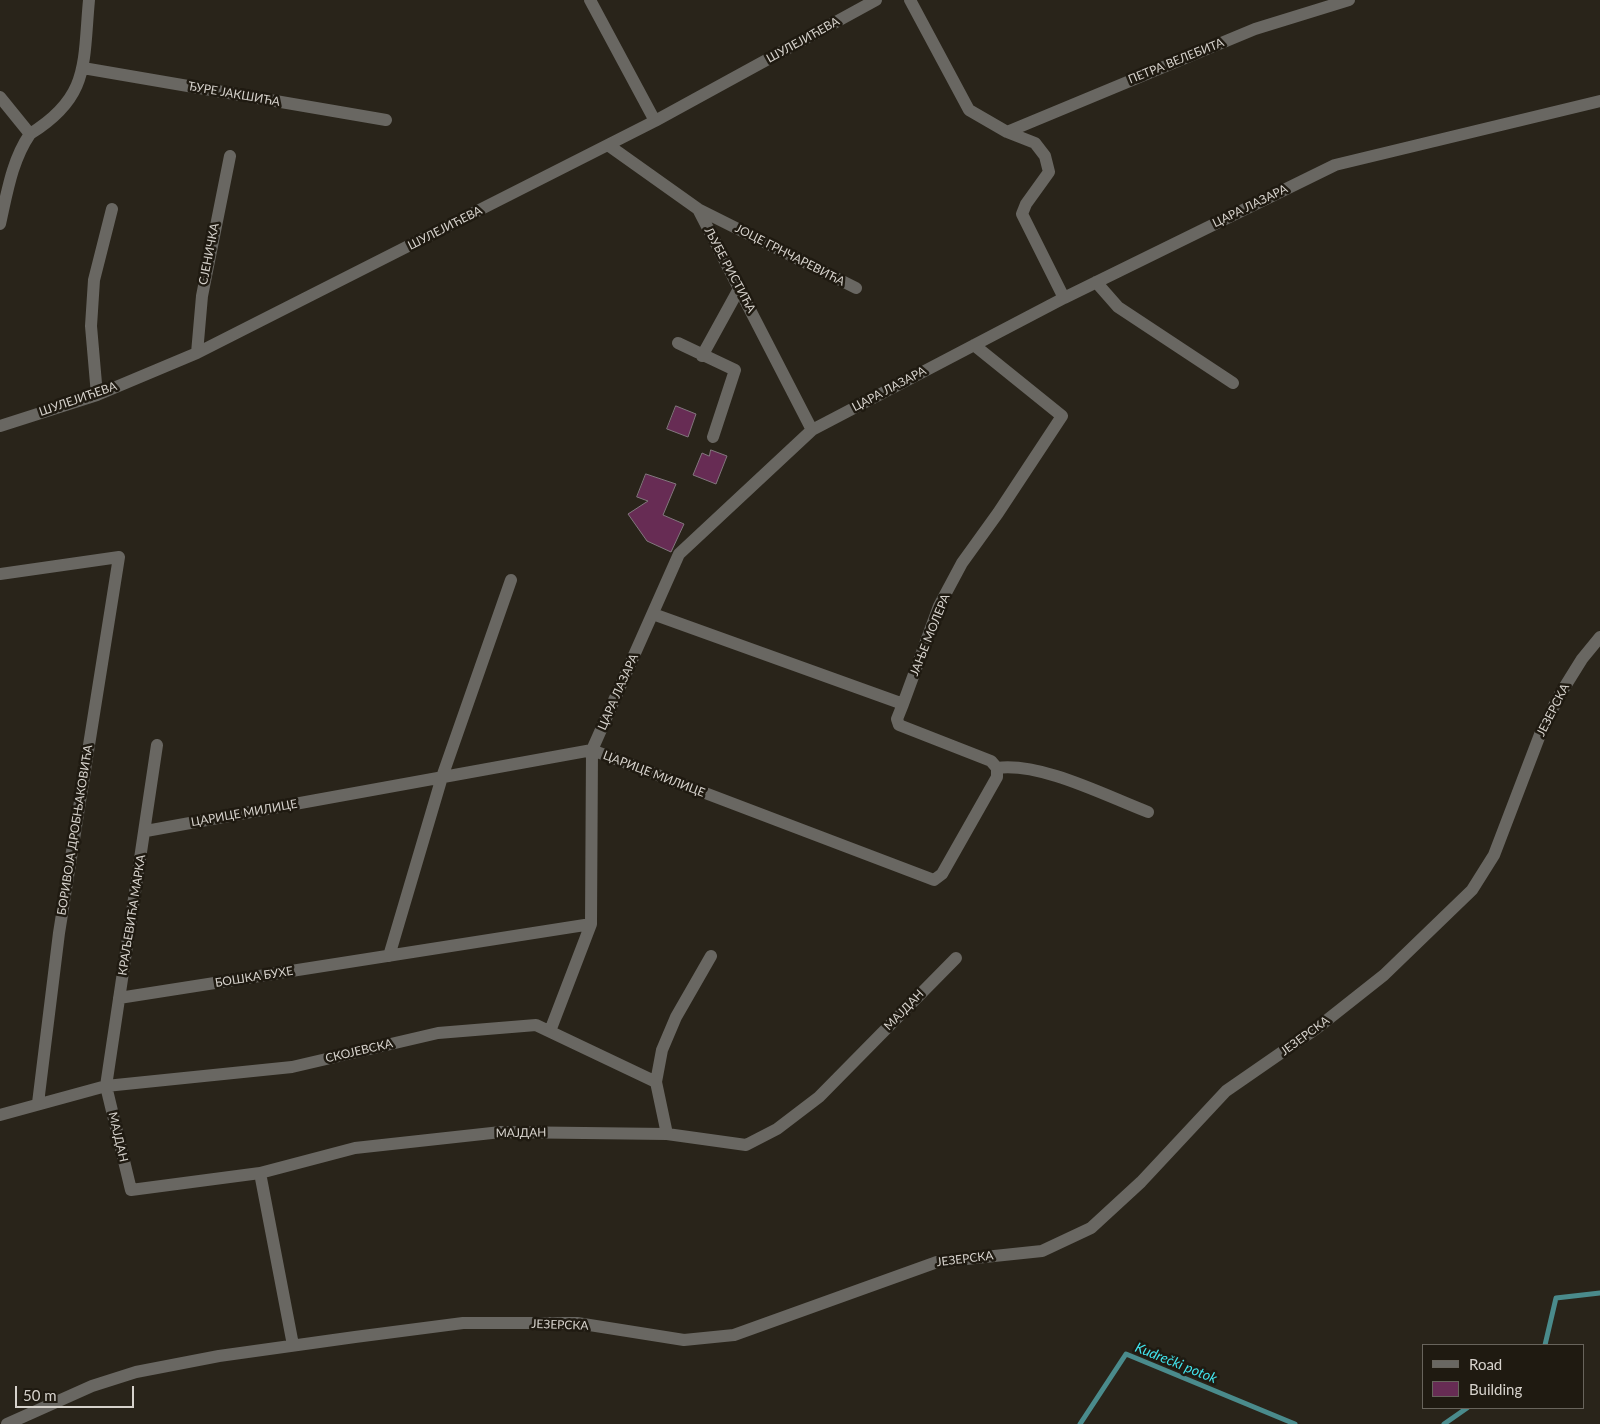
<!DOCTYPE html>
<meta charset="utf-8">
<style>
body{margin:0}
#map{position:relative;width:1600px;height:1424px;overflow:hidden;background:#29241a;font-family:Lato,sans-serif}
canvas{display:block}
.legend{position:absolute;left:1422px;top:1344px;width:162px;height:65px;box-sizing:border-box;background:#1f1a11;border:1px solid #68645c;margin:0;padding:6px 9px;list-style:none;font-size:15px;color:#d6d2cc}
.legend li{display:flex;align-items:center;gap:10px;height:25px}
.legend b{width:25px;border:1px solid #68645c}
.scale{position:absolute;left:15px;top:1386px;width:119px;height:22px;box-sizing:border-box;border:2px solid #d6d2cc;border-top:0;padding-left:6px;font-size:15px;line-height:18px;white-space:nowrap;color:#d6d2cc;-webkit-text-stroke:4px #1f1a11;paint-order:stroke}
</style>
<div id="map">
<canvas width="1600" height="1424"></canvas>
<ul class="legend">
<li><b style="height:6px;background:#696762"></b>Road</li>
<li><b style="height:14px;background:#672c54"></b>Building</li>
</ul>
<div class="scale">50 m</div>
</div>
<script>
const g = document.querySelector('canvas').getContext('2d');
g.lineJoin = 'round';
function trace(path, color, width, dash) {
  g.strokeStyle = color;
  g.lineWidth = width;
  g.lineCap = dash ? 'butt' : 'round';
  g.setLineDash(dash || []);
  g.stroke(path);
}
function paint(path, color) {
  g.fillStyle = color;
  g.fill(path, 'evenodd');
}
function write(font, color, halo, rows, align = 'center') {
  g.font = font + ' Lato,sans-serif';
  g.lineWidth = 5;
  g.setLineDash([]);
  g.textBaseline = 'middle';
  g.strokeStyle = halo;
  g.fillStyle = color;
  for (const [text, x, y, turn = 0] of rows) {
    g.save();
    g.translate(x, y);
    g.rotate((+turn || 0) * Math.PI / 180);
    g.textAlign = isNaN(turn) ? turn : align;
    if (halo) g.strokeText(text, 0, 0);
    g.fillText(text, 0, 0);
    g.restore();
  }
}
const stream = new Path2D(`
 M 1545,1345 L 1556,1298 L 1600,1293
 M 1080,1424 L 1126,1354 L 1295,1424
 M 1444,1424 L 1467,1408`);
const building = new Path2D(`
 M 676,406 L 696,414 L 688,437 L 667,429 Z
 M 711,450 L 727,456 L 716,484 L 693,475 L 702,453 L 709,456 Z
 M 646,474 L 676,484 L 663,515 L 684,524 L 671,552 L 647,541 L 628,514 L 648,501 L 637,497 Z`);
const minor = new Path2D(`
 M 590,0 L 655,121
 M 910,0 L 969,110 L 1007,132 L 1035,143 L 1045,156 L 1049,172 L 1026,204 L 1022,214 L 1064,298
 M 83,68 L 386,120
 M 0,97 L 30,134 C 12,160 7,193 0,224
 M 1007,132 L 1255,29 L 1349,0
 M 30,134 C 90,97 83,64 89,0
 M 608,145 L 698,209 L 812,430
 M 698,209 L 856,288
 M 1096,282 L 1118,307 L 1233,383
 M 678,343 L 735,370 L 713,437
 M 197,353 L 202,296 L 230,156
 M 702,356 L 740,287
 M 97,395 L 91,326 L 94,280 L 112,209
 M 0,426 L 97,395 L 197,353 L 655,121 L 876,0
 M 0,574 L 119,557 L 59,933 L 38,1103
 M 653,614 L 903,704 L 939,606 L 962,563 L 998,513 L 1062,416 L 974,345
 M 903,704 L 897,719 L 899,725 L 991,761 L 997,768
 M 157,745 L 106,1086 L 131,1190 L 260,1173 L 355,1148 L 501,1132 L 667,1134 L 746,1145 L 777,1129 L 819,1097 L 956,958
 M 997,768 C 1041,762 1106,796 1148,812
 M 146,831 L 592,750 L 934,880 L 942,874 L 997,777 L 997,768
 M 389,956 L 442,777 L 511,580
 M 119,998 L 591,924
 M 550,1031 L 591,924 L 592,750 L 679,554 L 812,430 L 1064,298 L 1335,165 L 1600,101
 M 656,1082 L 662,1050 L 676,1017 L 711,956
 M 0,1115 L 106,1086 L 292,1067 L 438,1033 L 536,1025 L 656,1082 L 667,1134
 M 260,1173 L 293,1345
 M 7,1424 L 92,1386 L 136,1372 L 219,1356 L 355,1337 L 463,1323 L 577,1323 L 684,1340 L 734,1335 L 937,1262 L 1042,1251 L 1091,1228 L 1141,1182 L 1226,1091 L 1317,1028 L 1384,975 L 1472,890 L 1494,855 L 1541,732 L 1559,696 L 1582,659 L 1600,637`);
const streetNames = [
 ["ШУЛЕЈИЋЕВА",803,40,-29],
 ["ПЕТРА ВЕЛЕБИТА",1176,61,-22],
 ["ЂУРЕ ЈАКШИЋА",234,94,10],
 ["ЦАРА ЛАЗАРА",1250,206,-26],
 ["ШУЛЕЈИЋЕВА",445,228,-27],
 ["СЈЕНИЧКА",209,254,-79],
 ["ЈОЦЕ ГРНЧАРЕВИЋА",790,255,27],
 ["ЉУБЕ РИСТИЋА",730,270,62],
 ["ЦАРА ЛАЗАРА",889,389,-28],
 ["ШУЛЕЈИЋЕВА",78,399,-19],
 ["ЈАЊЕ МОЛЕРА",930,635,-68],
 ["ЦАРА ЛАЗАРА",618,692,-66],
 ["ЈЕЗЕРСКА",1553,710,-63],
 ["ЦАРИЦЕ МИЛИЦЕ",654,774,21],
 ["ЦАРИЦЕ МИЛИЦЕ",244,813,-10],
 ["БОРИВОЈА ДРОБЊАКОВИЋА",75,830,-81],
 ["КРАЉЕВИЋА МАРКА",132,915,-81],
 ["БОШКА БУХЕ",254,977,-9],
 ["МАЈДАН",904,1010,-46],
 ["ЈЕЗЕРСКА",1305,1036,-36],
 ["СКОЈЕВСКА",359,1051,-13],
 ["МАЈДАН",521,1133,-1],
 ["МАЈДАН",118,1137,77],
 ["ЈЕЗЕРСКА",965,1259,-7],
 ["ЈЕЗЕРСКА",560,1325,2]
];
const waterNames = [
 ["Kudrečki potok",1176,1363,22]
];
trace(stream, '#4a8b8c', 5);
paint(building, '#672c54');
trace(building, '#83777e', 1);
trace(minor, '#696762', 12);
write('12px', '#d6d2cc', '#1f1a11', streetNames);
write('italic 14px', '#42e4ed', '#1f1a11', waterNames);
</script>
